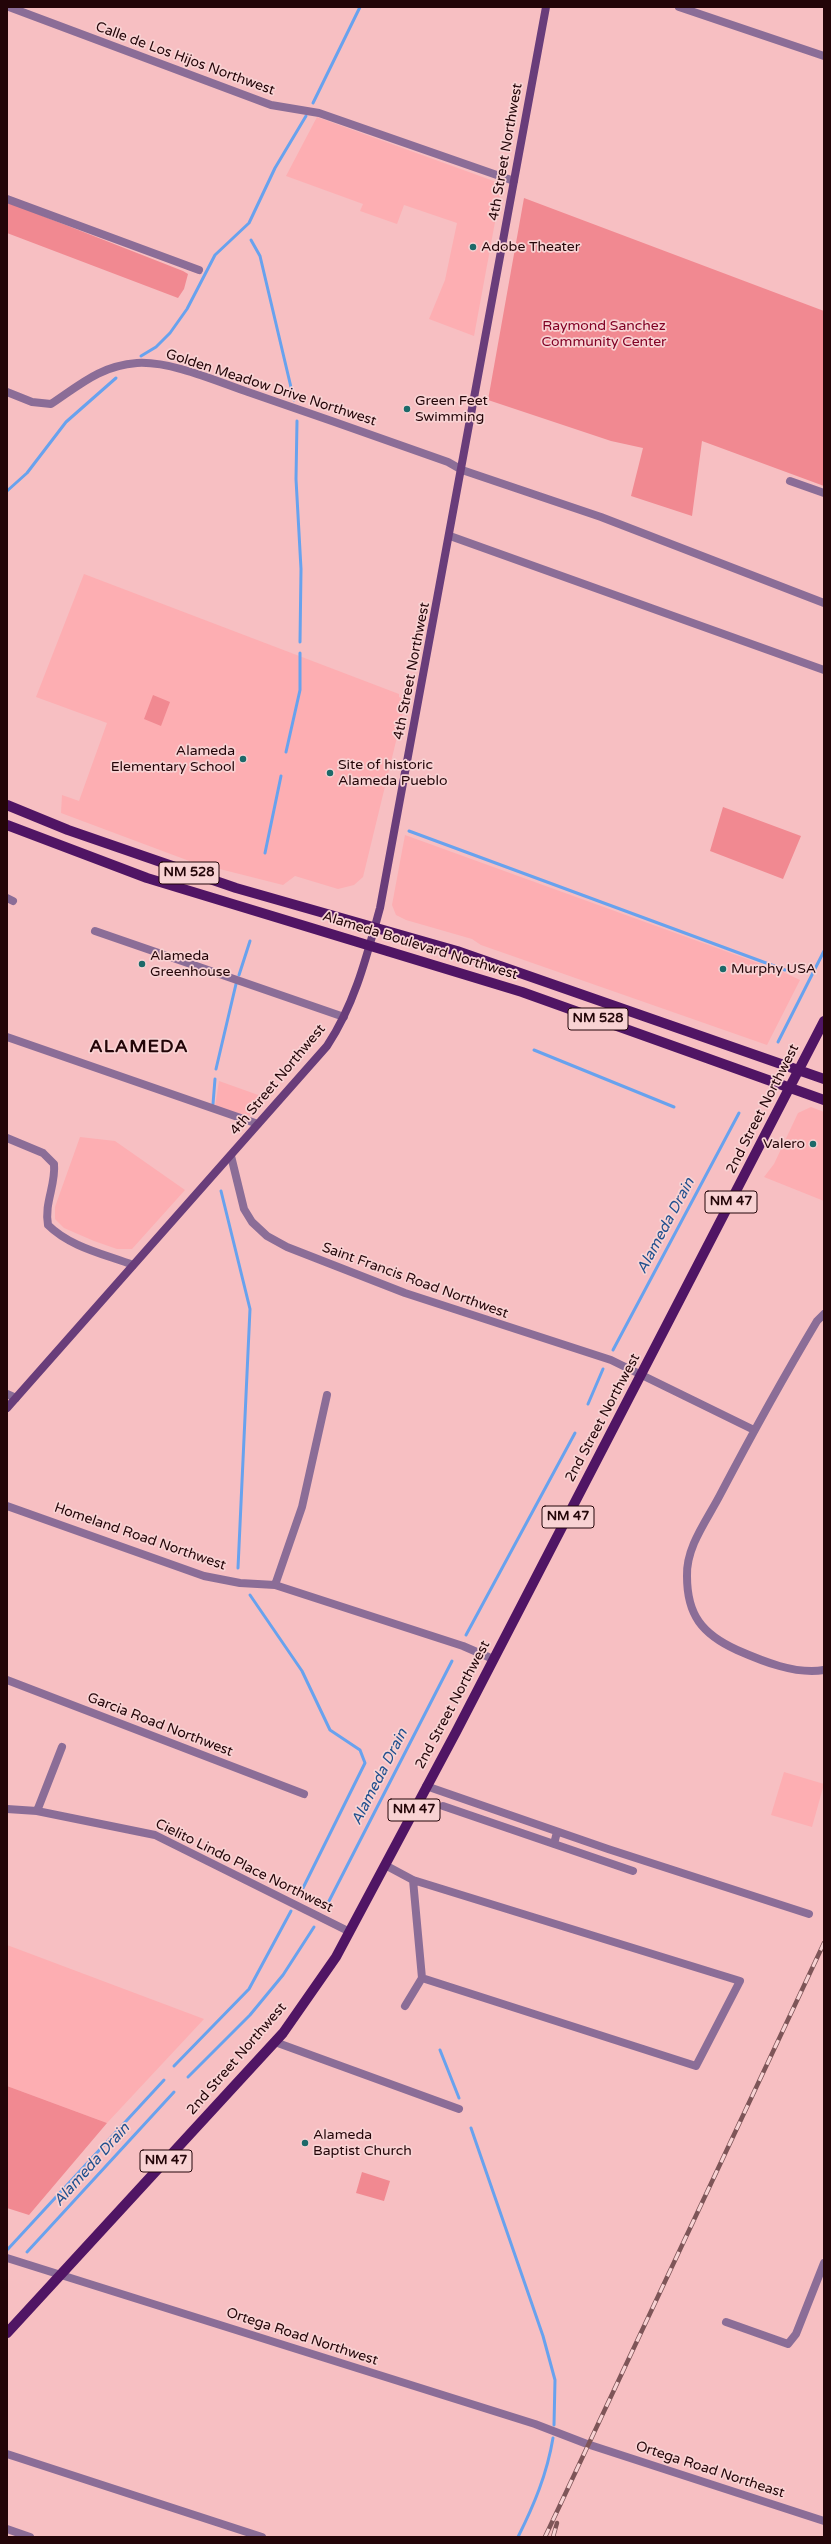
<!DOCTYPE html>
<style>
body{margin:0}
#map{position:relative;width:831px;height:2544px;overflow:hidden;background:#f7bfc2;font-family:"Varela Round",sans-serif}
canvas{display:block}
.frame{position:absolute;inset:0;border:8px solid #230508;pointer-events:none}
</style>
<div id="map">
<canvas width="831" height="2544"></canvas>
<div class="frame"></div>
</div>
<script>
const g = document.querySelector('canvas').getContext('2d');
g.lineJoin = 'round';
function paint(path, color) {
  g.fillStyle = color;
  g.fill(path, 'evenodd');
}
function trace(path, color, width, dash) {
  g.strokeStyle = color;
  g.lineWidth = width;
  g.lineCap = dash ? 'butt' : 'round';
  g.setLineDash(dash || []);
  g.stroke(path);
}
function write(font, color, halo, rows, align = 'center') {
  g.font = font + ' "Varela Round",sans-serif';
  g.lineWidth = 3.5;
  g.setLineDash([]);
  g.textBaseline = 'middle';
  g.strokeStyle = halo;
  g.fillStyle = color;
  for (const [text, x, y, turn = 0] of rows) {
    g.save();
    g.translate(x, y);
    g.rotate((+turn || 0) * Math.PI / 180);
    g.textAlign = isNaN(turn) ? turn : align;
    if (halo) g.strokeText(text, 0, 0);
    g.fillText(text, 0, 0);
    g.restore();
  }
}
const built = new Path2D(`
 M 317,117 L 502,184 L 474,336 L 429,319 L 445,280 L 457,223 L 404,205 L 397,224 L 360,211 L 363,204 L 286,176 Z
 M 84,574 L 399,694 L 399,697 L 406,700 L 363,877 L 354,885 L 338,889 L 295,876 L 283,885 L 192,862 L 61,813 L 62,795 L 79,801 L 107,723 L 36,697 Z
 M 405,835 L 783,972 L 800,980 L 767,1045 L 481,945 L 472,939 L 406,920 L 396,915 L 392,905 Z
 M 219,1081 L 261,1096 L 264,1100 L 248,1118 L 215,1107 Z
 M 811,1107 L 824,1112 L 824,1201 L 764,1177 L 774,1164 L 798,1113 Z
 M 80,1137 L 115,1141 L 185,1190 L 132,1249 L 117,1249 L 94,1241 L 64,1228 L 55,1219 L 55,1207 Z
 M 784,1772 L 824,1784 L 812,1827 L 771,1815 Z
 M 7,1945 L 204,2019 L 107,2123 L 7,2086 Z`);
const green = new Path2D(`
 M 524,198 L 824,311 L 824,486 L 702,441 L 692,516 L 631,496 L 643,448 L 611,441 L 488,400 Z
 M 7,202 L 183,271 L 188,274 L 184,289 L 178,298 L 7,233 Z
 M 153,695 L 170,702 L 161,726 L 144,719 Z
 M 723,807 L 801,836 L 783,879 L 710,851 Z
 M 7,2086 L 107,2123 L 29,2215 L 7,2208 Z
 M 362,2172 L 390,2181 L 384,2201 L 356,2193 Z`);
const stream = new Path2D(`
 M 313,103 L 360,7
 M 251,240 L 260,256 L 294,400
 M 141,356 L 156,347 L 170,333 L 187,309 L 215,255 L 249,223 L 275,168 L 306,116
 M 297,421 L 296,479 L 301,569 L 300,642
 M 7,491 L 27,473 L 66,422 L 116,378
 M 286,752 L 300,690 L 300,653
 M 409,831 L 785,970
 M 265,853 L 281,776
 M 239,975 L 250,941
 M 778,1042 L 824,951
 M 534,1050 L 674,1107
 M 216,1069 L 236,984
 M 213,1104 L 215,1079
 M 221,1191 L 250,1309 L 238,1568
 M 613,1350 L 739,1113
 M 588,1404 L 603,1369
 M 250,1595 L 302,1671 L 330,1730 L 360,1750 L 365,1763 L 301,1892
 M 466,1635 L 575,1433
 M 328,1903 L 452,1661
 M 440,2050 L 459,2098
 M 174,2066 L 249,1989 L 291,1911
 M 188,2077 L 250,2015 L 283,1975 L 314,1927
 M 471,2128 L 543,2336 L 555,2380 L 554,2425
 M 8,2249 L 164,2080
 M 27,2252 L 174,2092
 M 518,2537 C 534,2505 547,2474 553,2438`);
const minor = new Path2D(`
 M 9,7 L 271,105 L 319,113 L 514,181
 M 7,199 L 199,270
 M 7,392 L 32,402 L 51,404 C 81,384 100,366 137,363 C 171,361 216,381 248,392 C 315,415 381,438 448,462 L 462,470 L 601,517 L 824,603
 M 790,481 L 824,493
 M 450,536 L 824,670
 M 7,898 L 13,901
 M 95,931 L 344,1017
 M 7,1037 L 258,1124
 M 7,1138 L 43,1153 L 54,1164 C 56,1185 44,1203 48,1225 C 70,1247 104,1254 133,1265
 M 231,1156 L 244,1209 L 252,1222 L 267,1236 L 287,1247 L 405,1293 L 611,1360 L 754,1430
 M 824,1314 L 817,1321 C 783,1378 751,1436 720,1495 C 707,1520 686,1547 687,1576 C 687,1615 702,1634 737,1650 C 762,1661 796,1675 824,1670
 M 7,1394 L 16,1398
 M 7,1506 L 204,1576 L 240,1583 L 275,1585 L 463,1646 L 493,1659
 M 275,1585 L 302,1507 L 327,1395
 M 7,1680 L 304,1794
 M 426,1786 L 608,1849 L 809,1914
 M 443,1806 L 554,1844 L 557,1832
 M 7,1809 L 37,1811 L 155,1835 L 350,1932
 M 37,1811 L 62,1747
 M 554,1844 L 633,1871
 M 385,1865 L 413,1880 L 740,1981 L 696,2066 L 422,1978 L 413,1880
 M 405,2006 L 422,1978
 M 275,2042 L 459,2109
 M 726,2322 L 788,2344 L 796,2334 L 824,2263
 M 7,2454 L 262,2537
 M 7,2529 L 30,2537`);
const tertiary = new Path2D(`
 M 679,7 L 824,56
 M 7,2258 L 535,2424 L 587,2444 L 824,2521`);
const secondary = new Path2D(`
 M 7,1408 L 327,1046 C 355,1004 367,955 380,908 L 546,7`);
const primary = new Path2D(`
 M 7,805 L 68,830 L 236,888 L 457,951 L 824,1079
 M 7,825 L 147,878 L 522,992 L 824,1100
 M 7,2333 L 283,2033 L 336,1957 L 456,1732 L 824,1021`);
const rail = new Path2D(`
 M 545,2537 L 824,1943
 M 553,2537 L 557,2523`);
const markers = [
 [473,247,4,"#1c6969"],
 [407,409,4,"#1c6969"],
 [243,759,4,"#1c6969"],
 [330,773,4,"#1c6969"],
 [142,964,4,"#1c6969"],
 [723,969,4,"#1c6969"],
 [813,1144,4,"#1c6969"],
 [305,2143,4,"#1c6969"]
];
const shields = [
 [189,873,60],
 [598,1019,60],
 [731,1202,52],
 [568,1517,52],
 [414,1810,52],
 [166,2161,52]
];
const shieldNames = [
 ["NM 528",189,873],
 ["NM 528",598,1019],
 ["NM 47",731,1202],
 ["NM 47",568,1517],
 ["NM 47",414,1810],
 ["NM 47",166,2161]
];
const streetNames = [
 ["Calle de Los Hijos Northwest",185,59,20],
 ["4th Street Northwest",506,152,-80],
 ["Golden Meadow Drive Northwest",271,388,18],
 ["4th Street Northwest",412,671,-79],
 ["Alameda Boulevard Northwest",420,946,17],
 ["4th Street Northwest",278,1080,-50],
 ["2nd Street Northwest",763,1109,-63],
 ["Saint Francis Road Northwest",415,1281,20],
 ["2nd Street Northwest",603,1418,-62],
 ["Homeland Road Northwest",140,1537,19],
 ["2nd Street Northwest",453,1705,-62],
 ["Garcia Road Northwest",160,1725,21],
 ["Cielito Lindo Place Northwest",244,1866,26],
 ["2nd Street Northwest",237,2059,-49],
 ["Ortega Road Northwest",302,2337,18],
 ["Ortega Road Northeast",710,2470,18]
];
const poiNames = [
 ["Adobe Theater",481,247],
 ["Green Feet",415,401],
 ["Swimming",415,417],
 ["Alameda",235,751,"right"],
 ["Elementary School",235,767,"right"],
 ["Site of historic",338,765],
 ["Alameda Pueblo",338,781],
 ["Alameda",150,956],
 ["Greenhouse",150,972],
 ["Murphy USA",731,969],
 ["Valero",805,1144,"right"],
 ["Alameda",313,2135],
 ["Baptist Church",313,2151]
];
const parkNames = [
 ["Raymond Sanchez",604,326],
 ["Community Center",604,342]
];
const waterNames = [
 ["Alameda Drain",666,1226,-62],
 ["Alameda Drain",380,1777,-63],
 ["Alameda Drain",92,2165,-48]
];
const districtNames = [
 ["ALAMEDA",139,1047]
];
paint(built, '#fdaeb2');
paint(green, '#f18991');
trace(stream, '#68a2ee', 3);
trace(minor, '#8b6d97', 8);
trace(tertiary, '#8b6d97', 8);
trace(secondary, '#693d7a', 8);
trace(primary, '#501564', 10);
trace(rail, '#7e5558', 4.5);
trace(rail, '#f8d2d3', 3, [9]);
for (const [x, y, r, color] of markers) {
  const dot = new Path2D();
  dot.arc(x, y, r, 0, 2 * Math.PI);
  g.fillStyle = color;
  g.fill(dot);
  trace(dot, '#f8d2d3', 1.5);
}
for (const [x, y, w] of shields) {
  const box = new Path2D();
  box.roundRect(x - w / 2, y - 11, w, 22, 3);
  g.fillStyle = '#f8d2d3';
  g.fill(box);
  trace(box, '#230508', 1);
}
write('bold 13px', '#230508', null, shieldNames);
write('14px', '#230508', '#f8d2d3', streetNames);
write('14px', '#230508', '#f8d2d3', poiNames, 'left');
write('14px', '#800125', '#f8d2d3', parkNames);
write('italic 15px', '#20508e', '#f8d2d3', waterNames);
g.letterSpacing = '1px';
write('bold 18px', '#230508', '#f8d2d3', districtNames);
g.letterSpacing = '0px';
</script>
